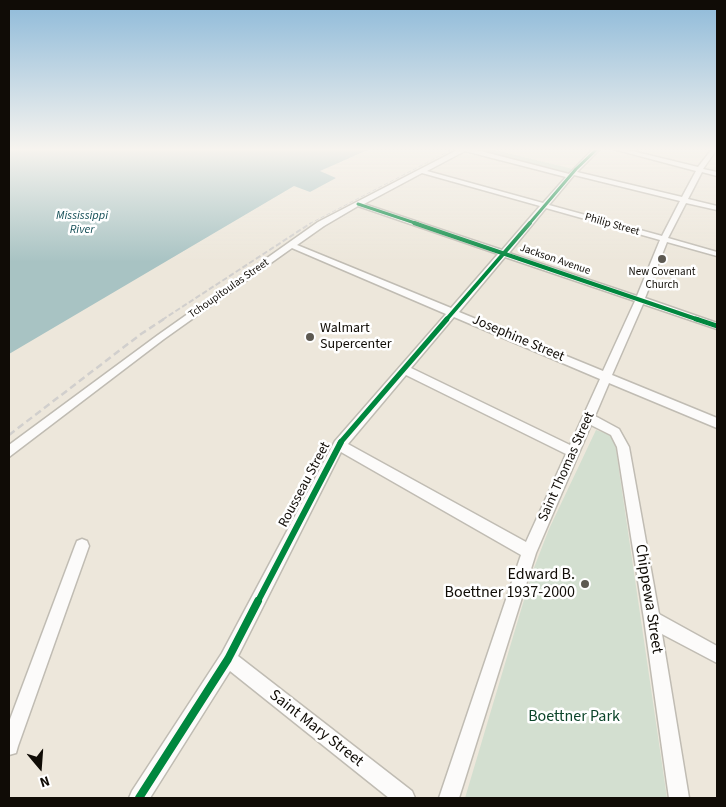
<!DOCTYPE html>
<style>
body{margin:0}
#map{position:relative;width:726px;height:807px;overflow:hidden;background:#ede7db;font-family:"Source Sans 3",sans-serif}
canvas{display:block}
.frame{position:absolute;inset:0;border:10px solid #100c06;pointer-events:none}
.north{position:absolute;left:15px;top:742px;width:50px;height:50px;-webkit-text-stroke:4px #fff;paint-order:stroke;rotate:162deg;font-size:14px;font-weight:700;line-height:20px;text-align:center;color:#100c06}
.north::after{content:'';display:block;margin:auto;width:18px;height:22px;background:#100c06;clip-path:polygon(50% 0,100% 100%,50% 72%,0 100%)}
</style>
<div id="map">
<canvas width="726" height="807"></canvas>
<div class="frame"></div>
<div class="north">N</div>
</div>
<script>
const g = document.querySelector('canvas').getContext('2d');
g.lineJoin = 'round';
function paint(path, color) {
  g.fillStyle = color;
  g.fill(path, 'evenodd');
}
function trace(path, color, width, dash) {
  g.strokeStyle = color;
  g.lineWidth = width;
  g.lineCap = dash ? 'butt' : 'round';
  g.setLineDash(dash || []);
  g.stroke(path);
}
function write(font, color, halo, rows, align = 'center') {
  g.font = font + ' "Source Sans 3",sans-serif';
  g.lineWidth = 5;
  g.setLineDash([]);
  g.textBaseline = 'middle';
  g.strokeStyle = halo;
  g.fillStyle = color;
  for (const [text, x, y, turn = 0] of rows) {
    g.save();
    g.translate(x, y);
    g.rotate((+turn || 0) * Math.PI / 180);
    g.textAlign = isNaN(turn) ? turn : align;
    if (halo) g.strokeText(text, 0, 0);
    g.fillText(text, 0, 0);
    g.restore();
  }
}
const green = new Path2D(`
 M 470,149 L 491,149 L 573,169 L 569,173 Z
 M 596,430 L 611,435 L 615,443 L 667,798 L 465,798 L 532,573 L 549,529 Z`);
const water = new Path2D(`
 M 9,149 L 370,149 L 320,171 L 336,178 L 310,192 L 294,186 L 9,354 Z`);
const minor = new Path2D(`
 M 459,149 L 473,149 L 569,174 L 593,149 L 600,149 L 577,172 L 682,197 L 696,171 L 613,149 L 624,149 L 698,167 L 712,149 L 717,149 L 703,169 L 717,172 L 717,176 L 702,172 L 688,199 L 717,206 L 717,210 L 686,203 L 668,238 L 717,252 L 717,256 L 667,242 L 645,298 L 717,323 L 717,329 L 643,304 L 612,375 L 717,418 L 717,428 L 609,383 L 595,416 L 619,429 L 629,447 L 659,614 L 717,646 L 717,663 L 662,634 L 689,798 L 669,798 L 644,619 L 617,447 L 611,435 L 591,425 L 536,553 L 459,798 L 439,798 L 521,555 L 341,452 L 238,656 L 412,791 L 415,798 L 389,798 L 230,671 L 150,798 L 129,798 L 132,791 L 222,653 L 335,441 L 446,314 L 292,248 L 164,339 L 9,457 L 9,445 L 158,335 L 318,222 ZM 465,151 L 566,177 L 543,203 L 427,171 ZM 422,173 L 540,206 L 502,250 L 364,204 ZM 574,175 L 680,201 L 662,236 L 549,205 ZM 358,206 L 498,254 L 451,308 L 297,245 L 324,226 ZM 546,208 L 660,240 L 637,296 L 509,253 ZM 505,257 L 635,301 L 603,371 L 459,312 ZM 454,317 L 600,379 L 570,445 L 411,368 ZM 406,375 L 566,454 L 526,542 L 348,444 Z
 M 82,539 L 87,541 L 89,546 L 18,746 L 16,753 L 9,755 L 9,722 L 75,546 L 77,541 Z`);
const railFar2 = new Path2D(`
 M 309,224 L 453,149`);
const railFar1 = new Path2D(`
 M 162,320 L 311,223`);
const rail = new Path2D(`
 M 9,435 L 141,334 L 164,319`);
const cyclewayFar4 = new Path2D(`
 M 358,204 L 418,224
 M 529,224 L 576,169 L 597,149`);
const cyclewayFar3 = new Path2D(`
 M 414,223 L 699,320
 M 446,320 L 530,223`);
const cyclewayFar2 = new Path2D(`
 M 696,319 L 717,326
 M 340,443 L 447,319`);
const cyclewayFar1 = new Path2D(`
 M 257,603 L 341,442`);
const cycleway = new Path2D(`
 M 139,798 L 228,659 L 258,601`);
const markers = [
 [662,259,5,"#5d5951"],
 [310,337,5,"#5d5951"],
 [585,584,5,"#5d5951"]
];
const farStreetnames = [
 ["Philip Street",612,225,16],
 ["Jackson Avenue",555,260,19],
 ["Tchoupitoulas Street",229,289,-35]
];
const farPoinames = [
 ["New Covenant",662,273],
 ["Church",662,286]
];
const farWaternames = [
 ["Mississippi",82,216],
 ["River",82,230]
];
const poiNames = [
 ["Walmart",320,329],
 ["Supercenter",320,345]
];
const streetNames = [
 ["Josephine Street",518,339,23],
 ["Saint Thomas Street",567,467,-66],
 ["Rousseau Street",305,485,-62]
];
const nearPoinames = [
 ["Edward B.",575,575],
 ["Boettner 1937-2000",575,593]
];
const nearStreetnames = [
 ["Chippewa Street",648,599,81],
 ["Saint Mary Street",316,729,38]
];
const nearParknames = [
 ["Boettner Park",574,717]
];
paint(green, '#d3dfd0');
paint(water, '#a8c3c3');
trace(minor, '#c0bcb3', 3);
paint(minor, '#fcfbfa');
trace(railFar2, '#d1cfcd', 1, [4.5, 2]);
trace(railFar1, '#d1cfcd', 2, [5.5, 2.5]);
trace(rail, '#d1cfcd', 2.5, [7, 4]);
trace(cyclewayFar4, '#00873e', 3);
trace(cyclewayFar3, '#00873e', 4);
trace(cyclewayFar2, '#00873e', 5);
trace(cyclewayFar1, '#00873e', 6);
trace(cycleway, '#00873e', 8);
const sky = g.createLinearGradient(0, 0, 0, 262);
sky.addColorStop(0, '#8ebad9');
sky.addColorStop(0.57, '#f7f4ef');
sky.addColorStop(1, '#f7f4ef00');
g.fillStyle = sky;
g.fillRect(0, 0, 726, 262);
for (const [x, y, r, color] of markers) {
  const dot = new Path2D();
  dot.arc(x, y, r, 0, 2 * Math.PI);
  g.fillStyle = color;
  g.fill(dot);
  trace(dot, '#fff', 2);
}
write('11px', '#100c06', '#fff', farStreetnames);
write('11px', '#100c06', '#fff', farPoinames);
write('italic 12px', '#154f57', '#fff', farWaternames);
write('14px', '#100c06', '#fff', poiNames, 'left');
write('14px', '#100c06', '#fff', streetNames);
write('16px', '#100c06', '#fff', nearPoinames, 'right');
write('16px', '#100c06', '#fff', nearStreetnames);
write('16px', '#0c452a', '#fff', nearParknames);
</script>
